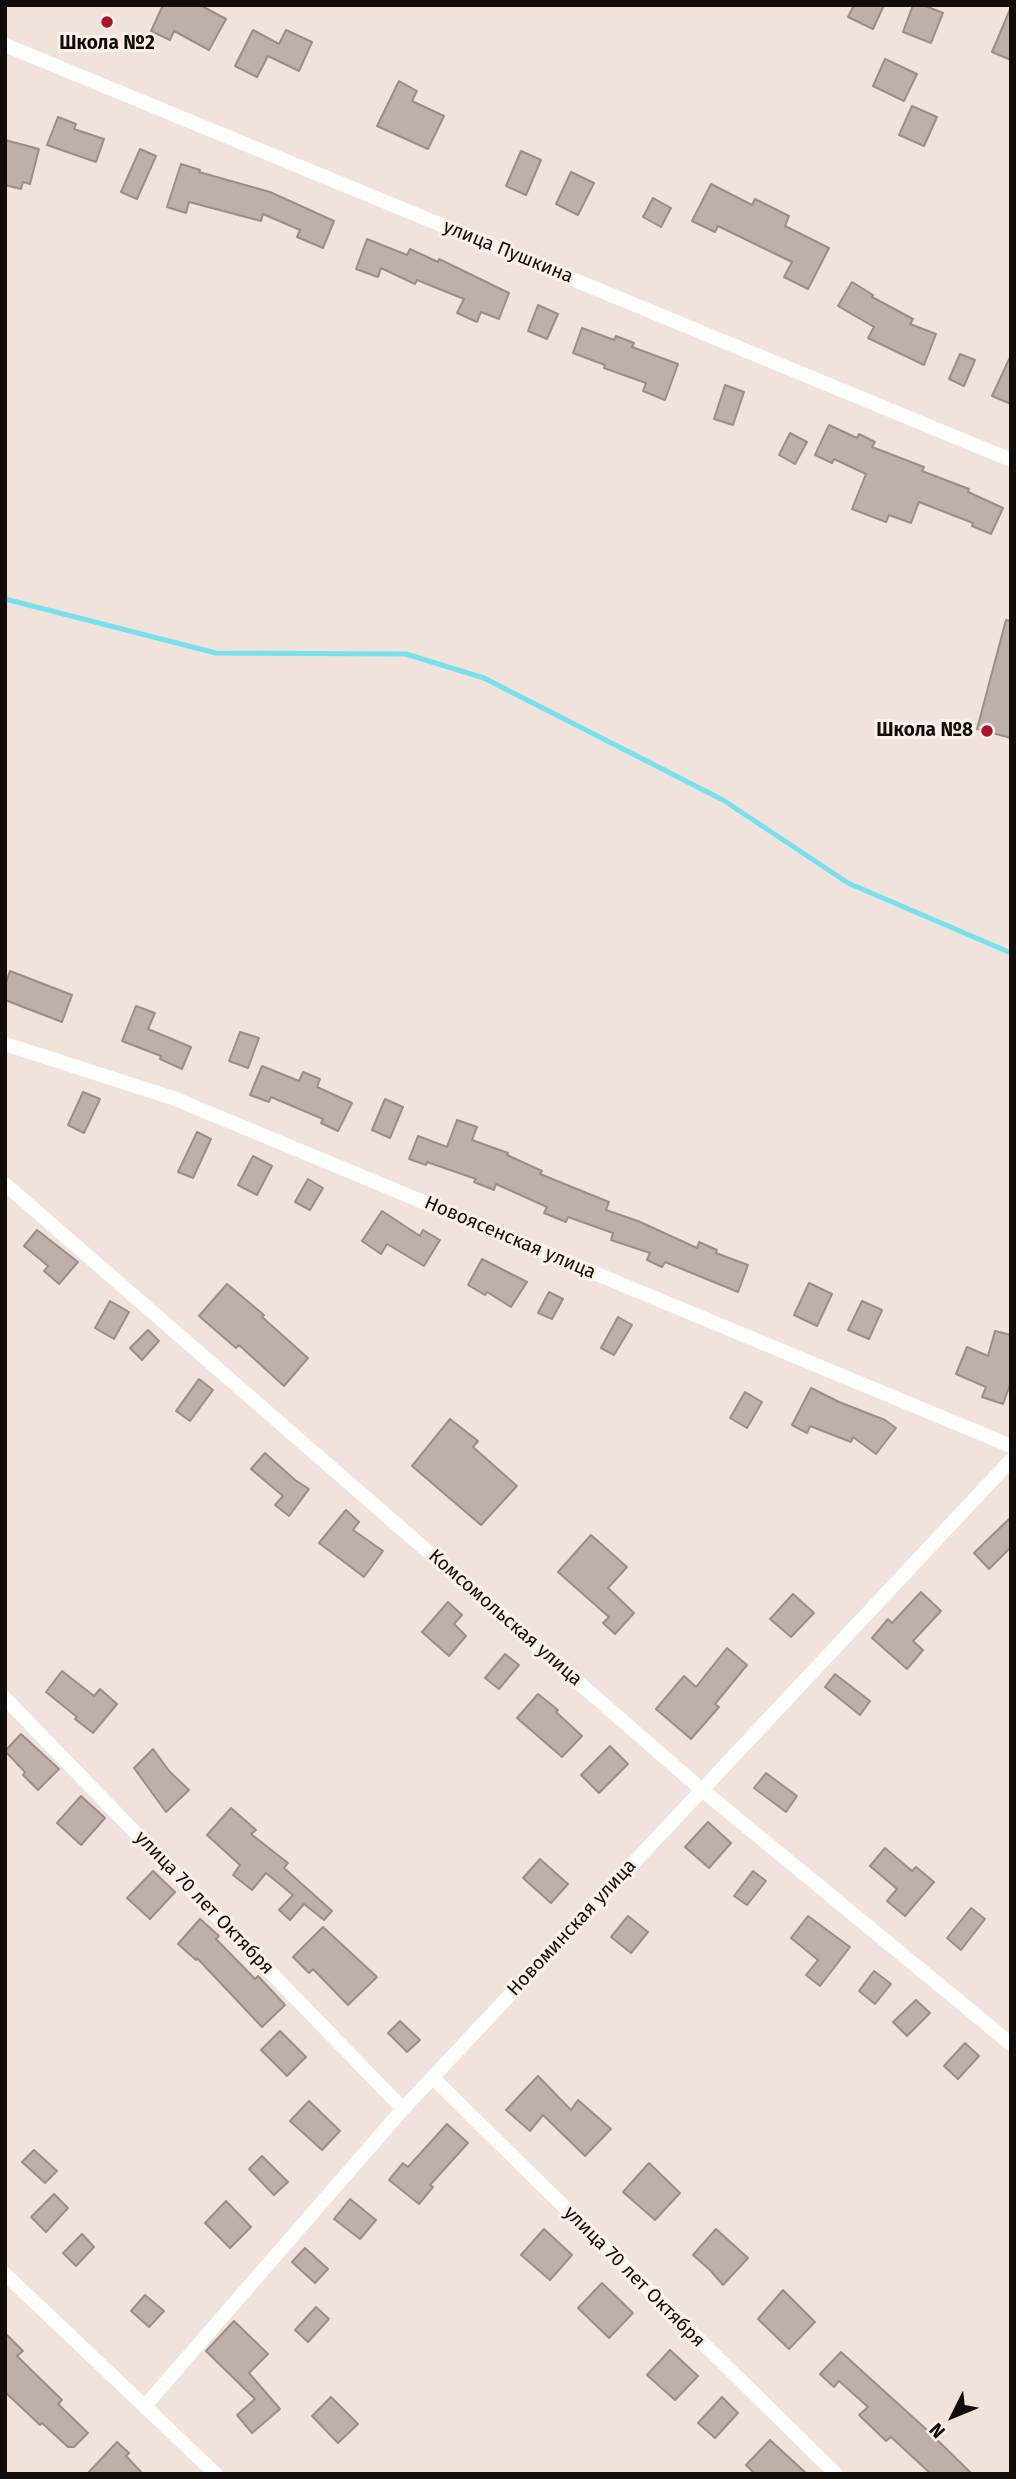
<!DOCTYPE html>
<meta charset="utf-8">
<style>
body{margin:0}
#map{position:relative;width:1016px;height:2479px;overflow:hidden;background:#f0e3db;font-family:"Fira Sans",sans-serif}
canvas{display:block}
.frame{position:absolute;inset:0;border:7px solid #110d0a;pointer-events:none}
.north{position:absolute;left:918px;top:2381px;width:70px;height:70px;-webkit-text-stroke:5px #fdf0e8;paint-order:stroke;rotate:227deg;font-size:19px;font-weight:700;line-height:28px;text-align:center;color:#110d0a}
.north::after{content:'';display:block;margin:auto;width:24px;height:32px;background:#110d0a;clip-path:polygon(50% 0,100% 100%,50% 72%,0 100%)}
</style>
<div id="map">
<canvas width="1016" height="2479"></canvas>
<div class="frame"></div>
<div class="north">N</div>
</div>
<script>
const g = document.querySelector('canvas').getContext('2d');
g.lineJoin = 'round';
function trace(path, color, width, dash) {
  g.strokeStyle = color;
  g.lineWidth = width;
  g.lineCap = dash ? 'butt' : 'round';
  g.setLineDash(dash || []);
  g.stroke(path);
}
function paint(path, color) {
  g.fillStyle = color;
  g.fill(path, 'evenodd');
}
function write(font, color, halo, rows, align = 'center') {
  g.font = font + ' "Fira Sans",sans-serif';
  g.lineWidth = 6;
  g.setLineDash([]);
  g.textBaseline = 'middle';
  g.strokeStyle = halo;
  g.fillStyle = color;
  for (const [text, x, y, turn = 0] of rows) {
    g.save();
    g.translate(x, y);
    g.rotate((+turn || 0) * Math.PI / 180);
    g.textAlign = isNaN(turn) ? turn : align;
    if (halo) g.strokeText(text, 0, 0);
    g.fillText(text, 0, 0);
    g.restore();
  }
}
const stream = new Path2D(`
 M 5,599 L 216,653 L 406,654 L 484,678 L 723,800 L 848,883 L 1011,953`);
const building = new Path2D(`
 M 163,5 L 200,5 L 226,19 L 209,50 L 174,31 L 170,40 L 151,31 Z
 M 854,5 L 884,5 L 873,29 L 848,17 Z
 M 913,5 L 923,5 L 943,13 L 931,43 L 903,32 Z
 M 1011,7 L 1011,60 L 992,52 Z
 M 253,30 L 279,44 L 286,30 L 312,42 L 299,71 L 268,56 L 257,77 L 235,66 Z
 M 885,59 L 917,74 L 904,101 L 873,86 Z
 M 399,81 L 417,91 L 412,101 L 444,116 L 428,149 L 377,126 Z
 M 912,106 L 937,117 L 924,146 L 899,135 Z
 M 58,117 L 76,124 L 74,129 L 104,139 L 96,162 L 47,145 Z
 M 5,140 L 39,149 L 30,184 L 23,182 L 21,189 L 5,185 Z
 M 140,149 L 156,156 L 137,199 L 121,192 Z
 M 521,151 L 541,160 L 526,195 L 506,186 Z
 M 181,164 L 200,170 L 199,172 L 270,192 L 334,221 L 323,248 L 297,237 L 300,230 L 263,214 L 261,221 L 189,202 L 186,213 L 167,207 Z
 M 571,172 L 594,183 L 578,215 L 556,204 Z
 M 711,184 L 752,205 L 755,199 L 789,216 L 785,226 L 829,248 L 808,289 L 784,277 L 792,262 L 718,226 L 715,232 L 692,221 Z
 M 653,198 L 671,208 L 661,227 L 643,217 Z
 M 367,239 L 407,255 L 410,249 L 438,262 L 439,259 L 509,293 L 499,319 L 481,312 L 477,322 L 457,313 L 464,299 L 417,280 L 415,284 L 381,268 L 378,277 L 356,269 Z
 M 852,282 L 873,295 L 872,297 L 913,319 L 910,324 L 936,334 L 924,365 L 868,338 L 874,327 L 838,306 Z
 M 538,305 L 558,314 L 547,339 L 528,331 Z
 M 582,328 L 614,340 L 616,336 L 634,343 L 632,347 L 678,364 L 665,400 L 643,391 L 646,383 L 604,368 L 605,365 L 573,353 Z
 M 960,354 L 975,360 L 964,386 L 949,379 Z
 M 1011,355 L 1011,404 L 992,396 Z
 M 725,385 L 744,392 L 733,425 L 714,419 Z
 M 829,425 L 857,438 L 859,434 L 875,442 L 872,447 L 924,467 L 922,471 L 969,489 L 968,492 L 1003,508 L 991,534 L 972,526 L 973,523 L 919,502 L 911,523 L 889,515 L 886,522 L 852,509 L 866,474 L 834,459 L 832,463 L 815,455 Z
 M 790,433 L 807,442 L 795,464 L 779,455 Z
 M 1006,620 L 1011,621 L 1011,738 L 977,729 Z
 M 10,971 L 72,995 L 62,1022 L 5,1000 L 5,985 Z
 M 136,1006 L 155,1013 L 148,1029 L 191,1047 L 182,1069 L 160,1059 L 161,1056 L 122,1041 Z
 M 240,1032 L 259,1038 L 248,1068 L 229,1061 Z
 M 262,1066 L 299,1081 L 303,1072 L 320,1079 L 317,1087 L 352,1103 L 338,1131 L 321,1123 L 323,1119 L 271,1097 L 269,1102 L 250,1095 Z
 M 83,1092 L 100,1099 L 84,1133 L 68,1125 Z
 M 385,1099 L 403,1107 L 390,1138 L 372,1130 Z
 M 457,1120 L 477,1127 L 472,1140 L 508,1153 L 507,1155 L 542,1171 L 540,1174 L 609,1202 L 606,1210 L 638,1221 L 697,1248 L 699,1242 L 717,1250 L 716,1253 L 748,1265 L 738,1292 L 665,1262 L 662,1267 L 647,1260 L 650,1253 L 611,1240 L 613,1233 L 568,1217 L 566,1222 L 544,1213 L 547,1207 L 496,1184 L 494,1190 L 474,1182 L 476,1179 L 427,1162 L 426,1165 L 409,1159 L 418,1136 L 447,1147 Z
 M 197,1132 L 211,1139 L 193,1178 L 178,1172 Z
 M 253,1156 L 272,1166 L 257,1195 L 238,1185 Z
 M 308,1179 L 323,1188 L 310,1210 L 295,1202 Z
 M 382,1211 L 420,1236 L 423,1230 L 440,1240 L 424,1266 L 387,1244 L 381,1254 L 362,1241 Z
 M 37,1230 L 78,1262 L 59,1284 L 44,1271 L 48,1266 L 24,1246 Z
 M 482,1259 L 527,1282 L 511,1307 L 487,1292 L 485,1295 L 468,1285 Z
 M 809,1283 L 832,1294 L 817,1326 L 794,1315 Z
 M 227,1284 L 264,1315 L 262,1317 L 308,1358 L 284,1386 L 239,1345 L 236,1348 L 199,1316 Z
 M 549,1292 L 563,1299 L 552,1319 L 538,1313 Z
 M 110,1301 L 129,1312 L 114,1339 L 95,1328 Z
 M 862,1301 L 882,1310 L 869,1339 L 848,1330 Z
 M 618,1317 L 632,1325 L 614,1355 L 601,1348 Z
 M 148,1330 L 159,1341 L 142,1360 L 130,1348 Z
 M 995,1331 L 1011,1335 L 1011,1382 L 1003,1404 L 982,1397 L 986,1387 L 956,1374 L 967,1347 L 988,1356 Z
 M 199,1379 L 213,1390 L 190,1421 L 176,1411 Z
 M 811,1388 L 839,1402 L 885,1420 L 896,1428 L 876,1454 L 853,1437 L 851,1442 L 810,1426 L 807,1433 L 792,1425 Z
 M 745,1392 L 762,1402 L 747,1428 L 730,1418 Z
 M 450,1419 L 478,1441 L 473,1447 L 517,1486 L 481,1525 L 412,1466 Z
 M 265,1453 L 295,1480 L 309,1489 L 289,1516 L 275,1505 L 283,1496 L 251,1469 Z
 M 346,1510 L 359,1522 L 353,1530 L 383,1551 L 364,1577 L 319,1543 Z
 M 1011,1517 L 1011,1547 L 989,1569 L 974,1553 Z
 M 591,1535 L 627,1567 L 608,1588 L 634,1613 L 615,1634 L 603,1623 L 609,1617 L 558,1572 Z
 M 921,1592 L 941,1611 L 913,1641 L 923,1650 L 907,1669 L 872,1638 L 888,1619 L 892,1623 Z
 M 793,1594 L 814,1613 L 791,1637 L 770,1619 Z
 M 448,1602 L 462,1615 L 454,1624 L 466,1636 L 449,1656 L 422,1632 Z
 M 727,1648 L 747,1665 L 715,1704 L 719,1707 L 691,1739 L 656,1709 L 684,1676 L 696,1687 Z
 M 505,1654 L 519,1665 L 499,1689 L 485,1678 Z
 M 62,1671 L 94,1696 L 100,1689 L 117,1704 L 93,1733 L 75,1719 L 77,1717 L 46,1692 Z
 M 835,1674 L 870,1701 L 860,1715 L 825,1687 Z
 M 538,1694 L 558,1710 L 556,1712 L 582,1736 L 562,1757 L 517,1718 Z
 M 21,1734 L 59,1769 L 38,1790 L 23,1775 L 25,1772 L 5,1751 Z
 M 610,1746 L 628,1764 L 599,1793 L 581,1775 Z
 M 153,1749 L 170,1772 L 189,1790 L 166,1812 L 134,1768 Z
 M 766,1773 L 797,1796 L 786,1812 L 754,1788 Z
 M 81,1796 L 105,1818 L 81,1845 L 57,1823 Z
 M 231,1808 L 256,1830 L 251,1834 L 288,1863 L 284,1868 L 332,1911 L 324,1920 L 304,1904 L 290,1920 L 279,1910 L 293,1895 L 266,1873 L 252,1890 L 233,1875 L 240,1865 L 207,1835 Z
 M 708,1822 L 731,1843 L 709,1868 L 685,1847 Z
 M 885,1848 L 912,1871 L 916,1867 L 934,1882 L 905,1916 L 887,1901 L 897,1889 L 870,1866 Z
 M 540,1859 L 568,1884 L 551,1903 L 523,1878 Z
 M 153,1871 L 175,1892 L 150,1919 L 127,1898 Z
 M 753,1871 L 766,1881 L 747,1905 L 734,1896 Z
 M 971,1908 L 985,1919 L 961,1950 L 947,1938 Z
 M 628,1916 L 648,1932 L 631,1953 L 611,1937 Z
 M 808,1916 L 850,1947 L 820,1986 L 806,1975 L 818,1960 L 791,1938 Z
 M 200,1919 L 219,1936 L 216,1939 L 255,1979 L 258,1976 L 285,2005 L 262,2027 L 197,1958 L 196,1960 L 178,1944 Z
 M 323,1927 L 377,1977 L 348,2005 L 313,1969 L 309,1973 L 293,1957 Z
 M 874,1971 L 891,1984 L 875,2004 L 859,1991 Z
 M 916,2000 L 930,2013 L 907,2036 L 893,2022 Z
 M 400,2021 L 420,2040 L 407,2052 L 388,2033 Z
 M 280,2031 L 306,2057 L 287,2076 L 261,2050 Z
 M 965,2043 L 979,2056 L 958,2079 L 944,2066 Z
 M 538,2076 L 571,2110 L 578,2100 L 611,2129 L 585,2156 L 543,2115 L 530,2131 L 506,2110 Z
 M 309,2101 L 340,2131 L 322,2150 L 290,2121 Z
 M 447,2124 L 468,2143 L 430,2185 L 433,2187 L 419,2204 L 389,2180 L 403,2163 L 408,2167 Z
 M 34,2150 L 57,2171 L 45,2183 L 22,2162 Z
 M 262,2156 L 288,2182 L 274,2195 L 249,2169 Z
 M 649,2163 L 680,2193 L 655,2220 L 623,2192 Z
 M 54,2194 L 68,2208 L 46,2232 L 31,2217 Z
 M 350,2199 L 376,2220 L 360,2239 L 334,2219 Z
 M 226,2201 L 251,2227 L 230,2248 L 205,2223 Z
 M 544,2229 L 572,2255 L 550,2280 L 521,2255 Z
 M 716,2229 L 748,2258 L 723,2285 L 710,2270 L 693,2255 Z
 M 82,2234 L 94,2247 L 76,2266 L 63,2253 Z
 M 305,2248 L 328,2269 L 315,2283 L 292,2262 Z
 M 602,2283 L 633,2313 L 609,2338 L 578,2308 Z
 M 783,2290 L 815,2322 L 789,2349 L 758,2319 Z
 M 145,2295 L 164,2311 L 149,2327 L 131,2311 Z
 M 316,2307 L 329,2319 L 308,2342 L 295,2330 Z
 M 234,2321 L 268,2354 L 249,2373 L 280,2409 L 252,2433 L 237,2415 L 255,2399 L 206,2351 Z
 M 5,2333 L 23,2351 L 17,2356 L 62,2400 L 58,2404 L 88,2433 L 74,2447 L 68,2447 L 42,2423 L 40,2425 L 5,2392 Z
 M 670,2350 L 698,2376 L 675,2400 L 647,2375 Z
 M 841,2352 L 927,2430 L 972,2474 L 931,2474 L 891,2437 L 886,2441 L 859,2415 L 868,2407 L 839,2381 L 834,2387 L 820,2374 Z
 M 331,2397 L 358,2424 L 338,2443 L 312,2416 Z
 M 722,2397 L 738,2413 L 715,2438 L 698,2423 Z
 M 770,2440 L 807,2474 L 755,2474 L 746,2465 Z
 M 117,2442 L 129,2453 L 126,2456 L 143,2474 L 87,2474 Z`);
const minor = new Path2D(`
 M 5,45 L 1011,460
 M 5,1044 L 173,1098 L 1011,1446
 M 5,1184 L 701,1789 L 1011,2044
 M 5,1698 L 403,2109
 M 433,2078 L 836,2474
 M 5,2274 L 216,2474
 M 145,2406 L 403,2109 L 1011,1460`);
const markers = [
 [107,22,7,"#aa142b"],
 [987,731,7,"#aa142b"]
];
const poiNames = [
 ["Школа №2",107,44],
 ["Школа №8",973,731,"right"]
];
const streetNames = [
 ["улица Пушкина",508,252,22],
 ["Новоясенская улица",510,1238,23],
 ["Комсомольская улица",505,1618,41],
 ["улица 70 лет Октября",204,1903,46],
 ["Новоминская улица",572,1928,-47],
 ["улица 70 лет Октября",634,2277,45]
];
trace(stream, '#78e1ed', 5);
paint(building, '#bcb0a8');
trace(building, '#9a8e87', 2);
trace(minor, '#fff', 14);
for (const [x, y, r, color] of markers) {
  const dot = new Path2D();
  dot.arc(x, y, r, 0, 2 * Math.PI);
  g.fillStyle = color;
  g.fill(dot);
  trace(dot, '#fdf0e8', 2.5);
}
write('bold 19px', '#110d0a', '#fdf0e8', poiNames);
write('19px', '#110d0a', '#fdf0e8', streetNames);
</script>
